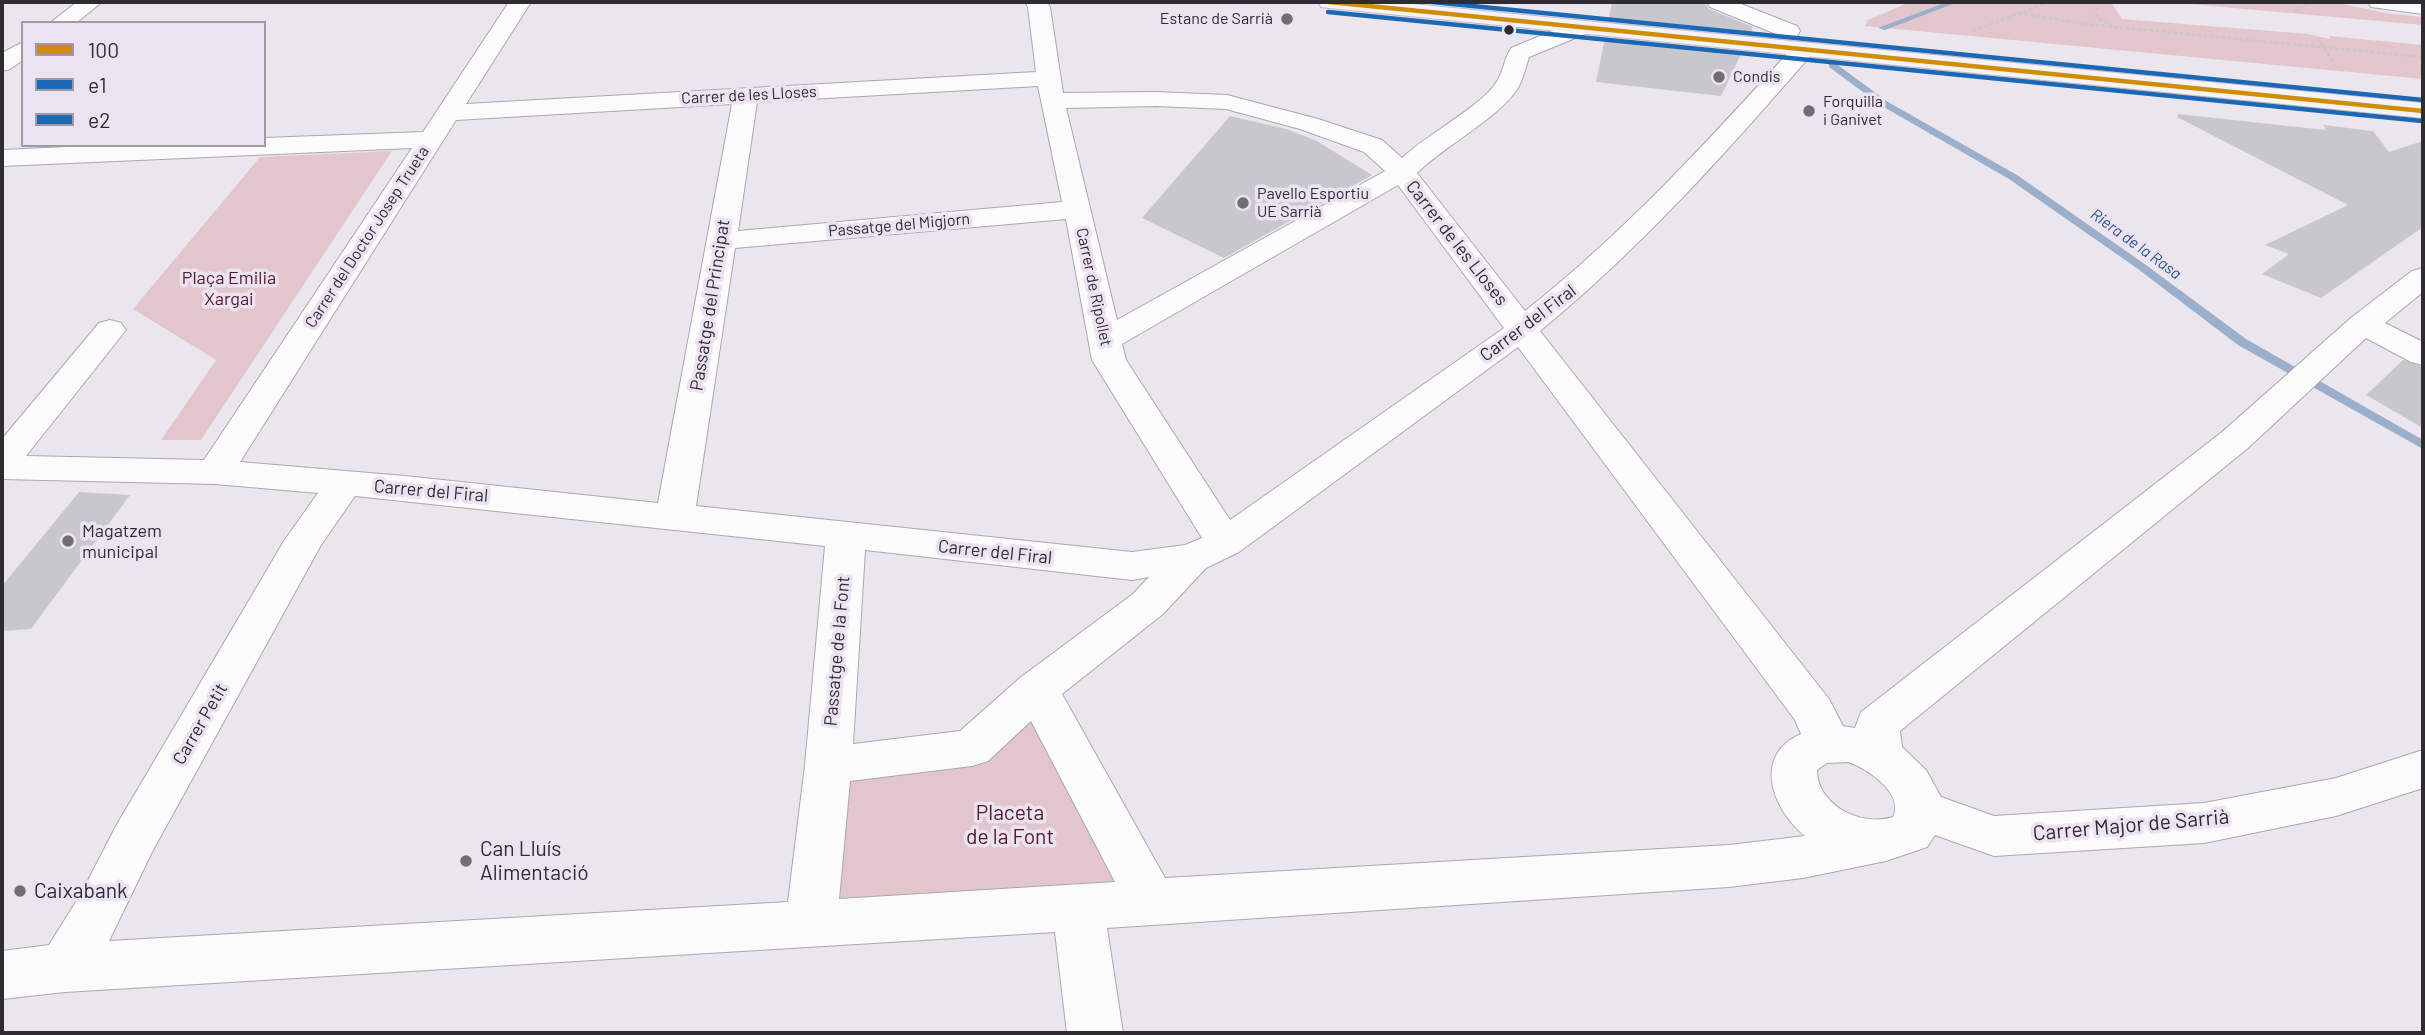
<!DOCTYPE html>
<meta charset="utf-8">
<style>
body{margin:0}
#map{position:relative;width:2425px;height:1035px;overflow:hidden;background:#ebe6ee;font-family:Barlow,sans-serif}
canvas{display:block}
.frame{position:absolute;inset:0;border:4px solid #2f2c31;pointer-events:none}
.legend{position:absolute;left:21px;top:21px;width:245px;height:126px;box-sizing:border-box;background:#ece3f2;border:2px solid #a09aa5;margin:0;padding:9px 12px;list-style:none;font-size:21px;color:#2f2c31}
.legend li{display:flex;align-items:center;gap:14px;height:35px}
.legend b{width:35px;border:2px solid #a09aa5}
</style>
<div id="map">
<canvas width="2425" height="1035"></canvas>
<div class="frame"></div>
<ul class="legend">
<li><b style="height:9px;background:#cf8e0a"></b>100</li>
<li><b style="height:9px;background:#1d68b3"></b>e1</li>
<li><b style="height:9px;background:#1d68b3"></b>e2</li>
</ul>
</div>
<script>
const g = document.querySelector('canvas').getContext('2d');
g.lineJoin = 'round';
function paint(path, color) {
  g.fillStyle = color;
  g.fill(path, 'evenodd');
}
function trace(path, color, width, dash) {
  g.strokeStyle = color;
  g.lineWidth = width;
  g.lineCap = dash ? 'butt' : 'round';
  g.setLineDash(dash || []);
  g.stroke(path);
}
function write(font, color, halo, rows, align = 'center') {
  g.font = font + ' Barlow,sans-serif';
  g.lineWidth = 7;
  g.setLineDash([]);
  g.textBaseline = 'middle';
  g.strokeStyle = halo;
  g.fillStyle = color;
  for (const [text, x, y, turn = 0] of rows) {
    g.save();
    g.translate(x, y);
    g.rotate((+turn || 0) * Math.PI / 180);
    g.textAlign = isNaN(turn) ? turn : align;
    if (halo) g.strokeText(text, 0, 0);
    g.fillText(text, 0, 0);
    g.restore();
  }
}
const green = new Path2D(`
 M 1910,2 L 2111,2 L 2122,19 L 2308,34 L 2330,39 L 2329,36 L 2423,45 L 2423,79 L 1865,26 L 1868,20 Z
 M 2167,2 L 2334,2 L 2385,13 L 2423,17 L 2423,25 Z
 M 392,151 L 201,440 L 161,440 L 216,360 L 133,309 L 260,157 Z
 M 1037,689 L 1151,901 L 811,924 L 828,765 L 972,748 Z`);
const stream = new Path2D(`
 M 1947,2 L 1958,2 L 1885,30 L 1878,28 Z
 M 1829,63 L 1835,63 L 1888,102 L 2017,175 L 2146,265 L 2246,339 L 2423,440 L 2423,449 L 2238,345 L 2138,269 L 2009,179 L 1882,106 L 1829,67 Z`);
const building = new Path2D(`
 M 1612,2 L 1704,2 L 1709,9 L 1753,27 L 1750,34 L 1608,21 Z
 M 1605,38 L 1742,52 L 1721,96 L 1596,82 Z
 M 2178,114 L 2326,130 L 2323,125 L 2373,131 L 2389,152 L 2423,141 L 2423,227 L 2321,298 L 2262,274 L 2289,254 L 2265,245 L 2348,205 L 2177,117 Z
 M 1230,116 L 1286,129 L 1315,140 L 1372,175 L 1224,258 L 1142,218 Z
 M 2403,360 L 2423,367 L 2423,428 L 2366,395 Z
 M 79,492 L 130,495 L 31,629 L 2,631 L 2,586 Z`);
const path = new Path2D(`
 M 2095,2 L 2098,18 L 2112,25
 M 2294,11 L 2313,2
 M 2019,13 L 2085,24 L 2423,57
 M 1973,31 L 2048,2
 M 2318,38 L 2336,67`);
const minor = new Path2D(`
 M 77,2 L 102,2 L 76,23 L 50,23 Z
 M 509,2 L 531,2 L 466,104 L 1036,72 L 1028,7 L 1025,2 L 1047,2 L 1050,7 L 1063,93 L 1156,92 L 1227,95 L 1318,119 L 1382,140 L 1402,158 C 1426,135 1480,107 1496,83 C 1503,73 1504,59 1511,48 L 1574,22 L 1590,22 L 1593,27 L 1590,32 L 1529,57 C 1526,67 1523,79 1518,88 C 1499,118 1444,146 1417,173 L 1525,311 C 1624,233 1711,138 1795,45 L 1811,45 L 1815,50 L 1811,55 C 1727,152 1640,249 1540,331 L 1829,699 L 1843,726 L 1855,728 L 1861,712 L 2222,432 L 2352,317 L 2412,271 L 2423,268 L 2423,292 L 2385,323 L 2423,342 L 2423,365 L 2411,362 L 2366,338 L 2248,448 L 1900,731 L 1902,747 L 1926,770 L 1941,797 L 1994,816 L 2204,803 L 2336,778 L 2423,750 L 2423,788 L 2336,816 L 2204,843 L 1994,856 L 1935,835 L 1927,847 L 1886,861 L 1803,878 L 1729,887 L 1107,928 L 1123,1033 L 1067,1033 L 1055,932 L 65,992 L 2,999 L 2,951 L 49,945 L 82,892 L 116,826 L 284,541 L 318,493 L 215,484 L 2,479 L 2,439 L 99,323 L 110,320 L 121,323 L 126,330 L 26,456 L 204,460 L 412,148 L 2,166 L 2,150 L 111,145 L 264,145 L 264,138 L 423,132 ZM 1038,86 L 1062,202 L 738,231 L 757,102 ZM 732,104 L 658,503 L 405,476 L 240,462 L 456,120 ZM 1156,106 L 1226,109 L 1300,129 L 1364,152 L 1385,171 L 1117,320 L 1066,108 ZM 1398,185 L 1504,328 L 1230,520 L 1126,360 L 1122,344 ZM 1066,219 L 1092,360 L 1202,538 L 1185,545 L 1132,552 L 696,506 L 735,248 ZM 1518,347 L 1795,720 L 1801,734 C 1752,755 1772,809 1805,836 L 1729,845 L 1165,878 L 1062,694 L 1163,614 L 1206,568 L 1239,552 ZM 355,496 L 825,546 L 805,765 L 788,902 L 109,941 L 152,852 L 321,545 ZM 865,550 L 1132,580 L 1149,577 L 1133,594 L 1021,677 L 960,731 L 853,744 ZM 1031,721 L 1115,882 L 839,899 L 850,781 L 972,766 L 988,761 ZM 1848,762 C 1867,768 1905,794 1893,817 C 1862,827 1817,806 1817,770 L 1827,763 Z
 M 1707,2 L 1736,2 L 1797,26 L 1800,31 L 1797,36 L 1781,36 L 1710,7 Z
 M 2368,2 L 2423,2 L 2423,14 L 2371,7 Z
 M 23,42 L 23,60 L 10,69 L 2,71 L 2,53 Z`);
const major = new Path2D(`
 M 1318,2 L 1392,2 L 2423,103 L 2423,118 L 1329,8 L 1321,7 Z`);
const bus1 = new Path2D(`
 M 1329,2 L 2423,111`);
const bus2 = new Path2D(`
 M 1328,12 L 2422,121`);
const bus3 = new Path2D(`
 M 1432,2 L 2423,100`);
const markers = [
 [1287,19,7,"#716d73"],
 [1509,30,6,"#2f2c31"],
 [1719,77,7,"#716d73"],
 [1809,111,7,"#716d73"],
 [1243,203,7,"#716d73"],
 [68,541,7,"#716d73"],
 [466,861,7,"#716d73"],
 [20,891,7,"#716d73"]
];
const farPoinames = [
 ["Estanc de Sarrià",1273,19,"right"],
 ["Condis",1733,77],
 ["Forquilla",1823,102],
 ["i Ganivet",1823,120],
 ["Pavello Esportiu",1257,194],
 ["UE Sarrià",1257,212]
];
const farStreetnames = [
 ["Carrer de les Lloses",749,95,-3],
 ["Passatge del Migjorn",899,225,-5],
 ["Carrer del Doctor Josep Trueta",367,237,-57],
 ["Carrer de Ripollet",1094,287,78]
];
const farWaternames = [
 ["Riera de la Rasa",2136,244,36]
];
const streetNames = [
 ["Carrer de les Lloses",1457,243,52],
 ["Passatge del Principat",710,305,-81],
 ["Carrer del Firal",1528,323,-37],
 ["Carrer del Firal",431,491,5],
 ["Carrer del Firal",995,552,6],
 ["Passatge de la Font",837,651,-85],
 ["Carrer Petit",200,724,-60]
];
const parkNames = [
 ["Plaça Emilia",229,278],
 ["Xargai",229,299]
];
const poiNames = [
 ["Magatzem",82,531],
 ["municipal",82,552]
];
const nearParknames = [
 ["Placeta",1010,813],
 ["de la Font",1010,837]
];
const nearStreetnames = [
 ["Carrer Major de Sarrià",2131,825,-5]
];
const nearPoinames = [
 ["Can Lluís",480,849],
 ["Alimentació",480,873],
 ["Caixabank",34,891]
];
paint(green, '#e3c6cc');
paint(stream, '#9cafca');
paint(building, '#c9c7ce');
trace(minor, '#aba7ae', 2);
trace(major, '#c4bbc3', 2);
trace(path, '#c9c7ca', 2.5, [3.5, 2.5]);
paint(minor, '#fcfbfc');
paint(major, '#f7f2f6');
trace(bus1, '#cf8e0a', 4.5);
trace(bus2, '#1d68b3', 4.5);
trace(bus3, '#1d68b3', 4.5);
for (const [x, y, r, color] of markers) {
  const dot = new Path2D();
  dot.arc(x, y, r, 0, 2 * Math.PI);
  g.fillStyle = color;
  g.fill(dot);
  trace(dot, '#ece3f2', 2.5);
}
write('16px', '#2f2c31', '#ece3f2', farPoinames, 'left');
write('16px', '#2f2c31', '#ece3f2', farStreetnames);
write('italic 16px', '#2a5584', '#ece3f2', farWaternames);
write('18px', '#2f2c31', '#ece3f2', streetNames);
write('18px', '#551824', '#ece3f2', parkNames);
write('18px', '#2f2c31', '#ece3f2', poiNames, 'left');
write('21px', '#551824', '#ece3f2', nearParknames);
write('21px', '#2f2c31', '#ece3f2', nearStreetnames);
write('21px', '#2f2c31', '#ece3f2', nearPoinames, 'left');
</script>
